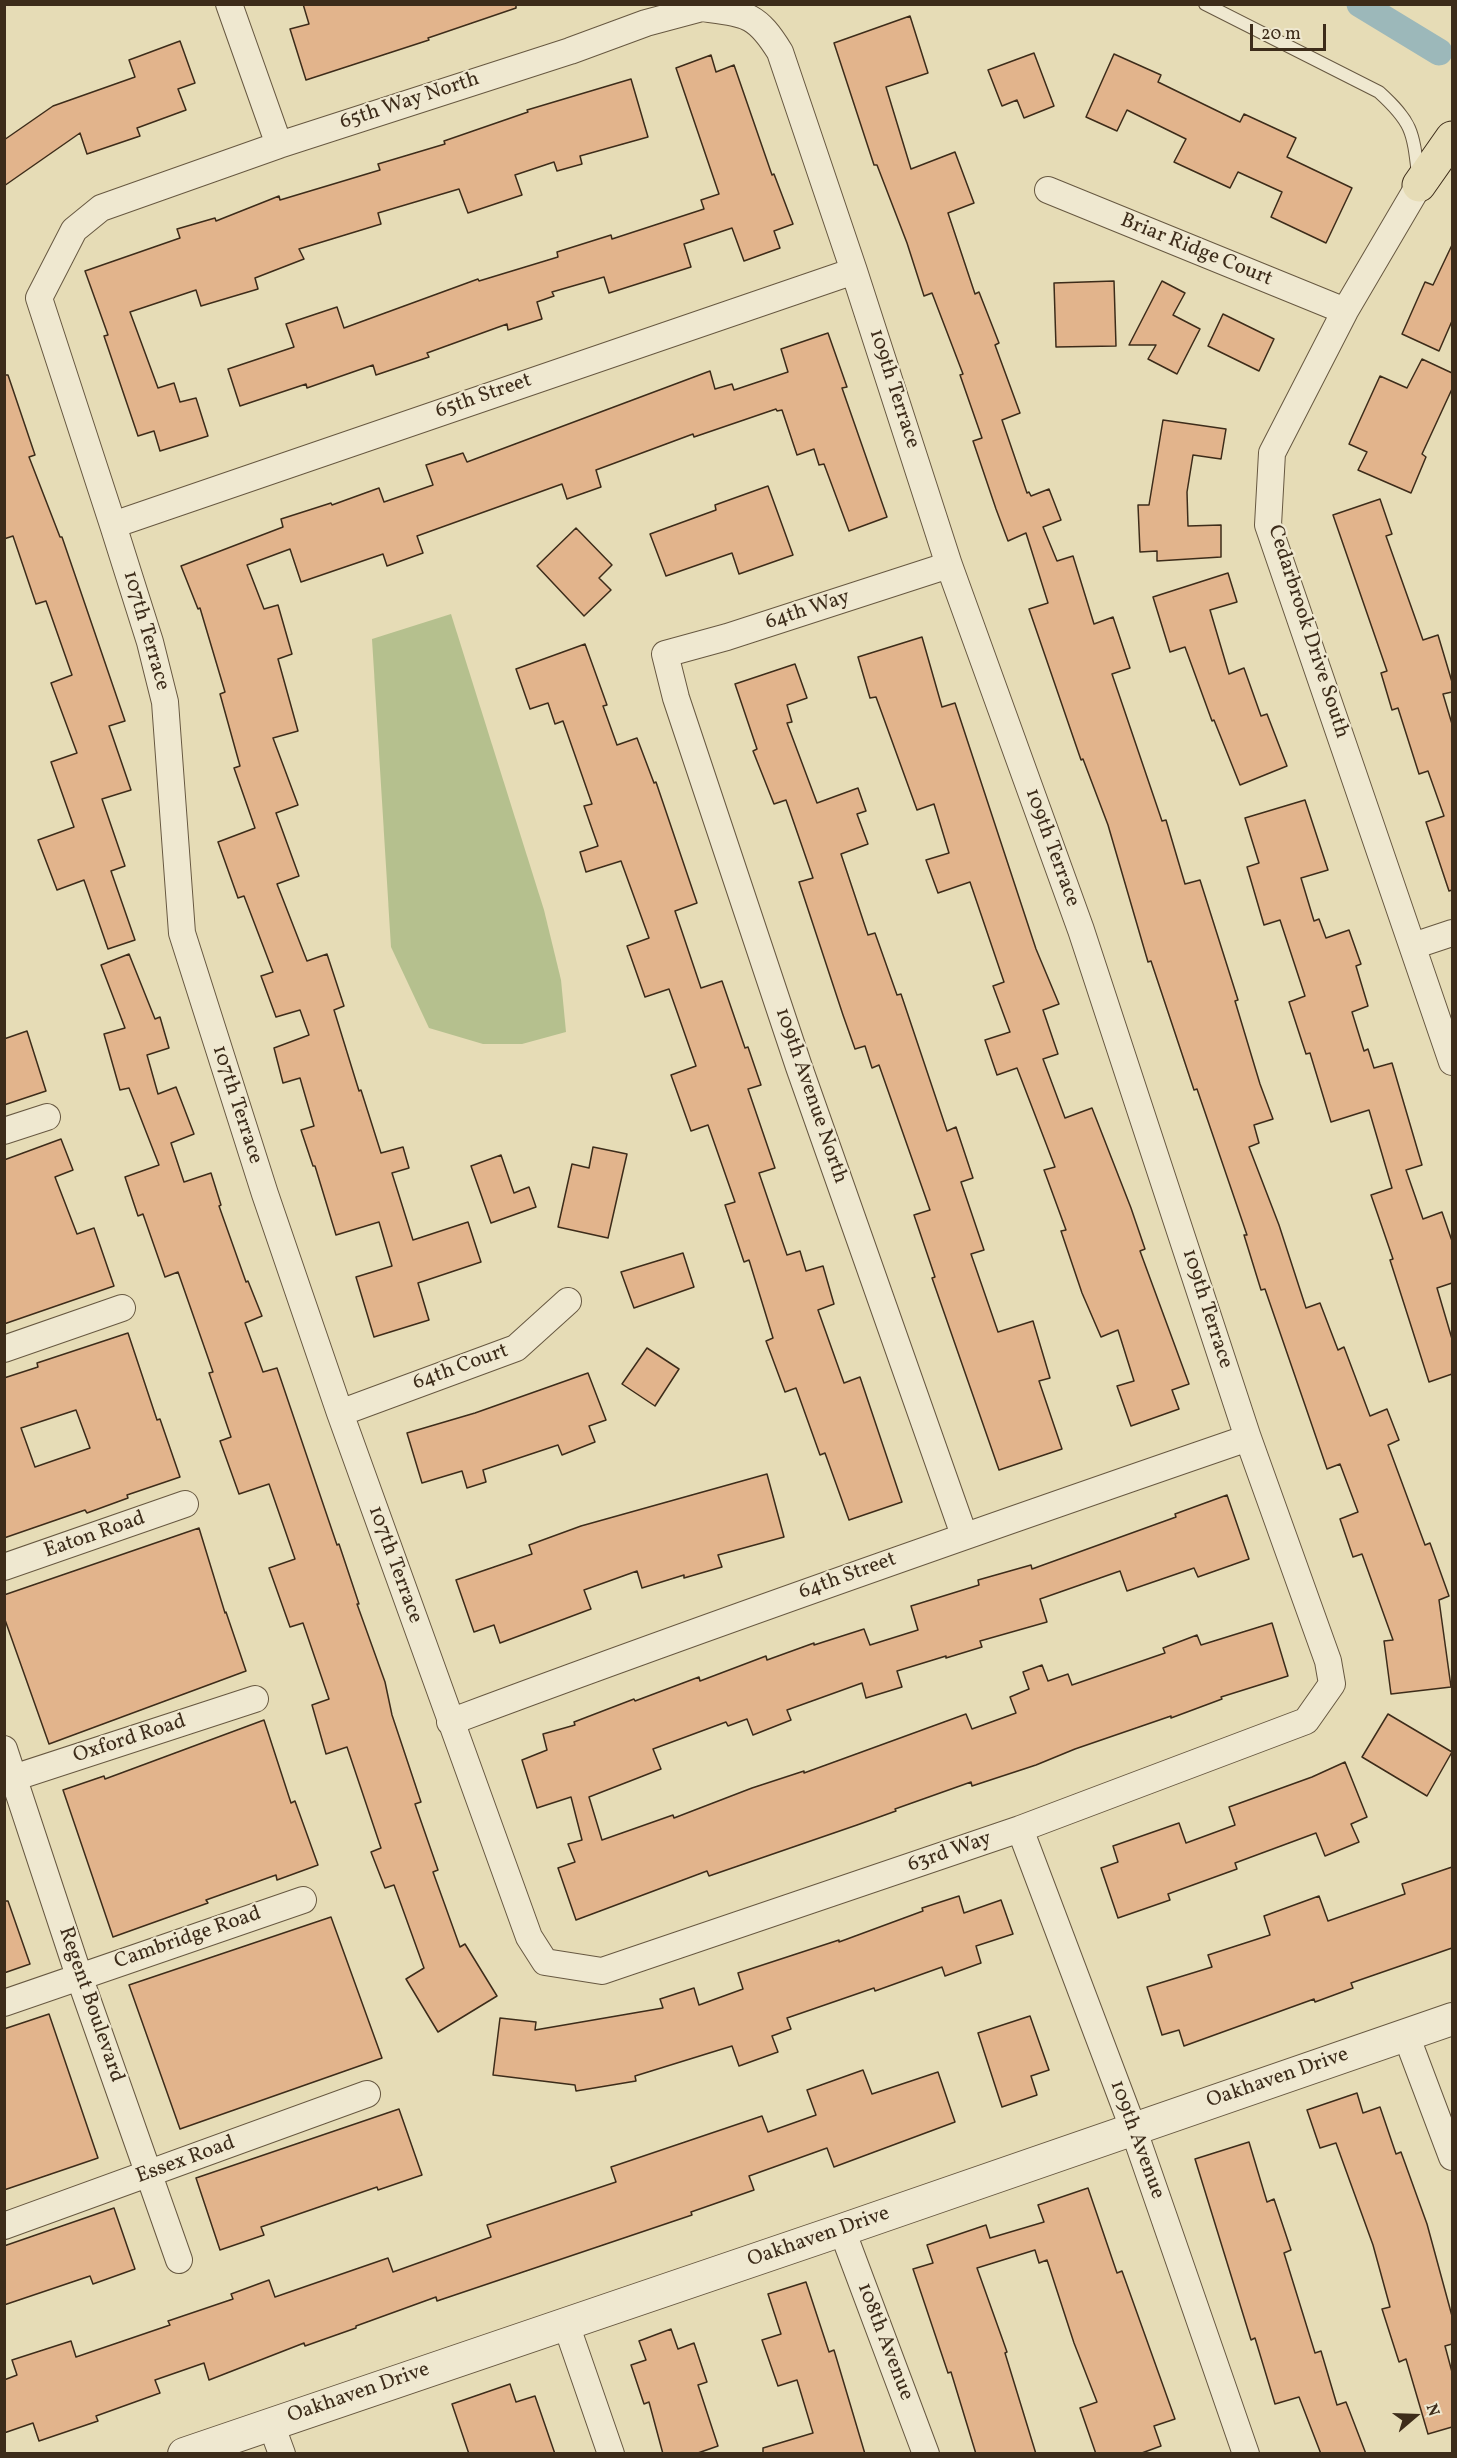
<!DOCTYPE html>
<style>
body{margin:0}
#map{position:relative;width:1457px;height:2458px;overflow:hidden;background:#e6dcb6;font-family:Vollkorn,serif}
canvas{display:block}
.frame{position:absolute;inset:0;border:6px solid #3d2c1a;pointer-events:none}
.north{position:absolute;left:1385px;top:2386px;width:60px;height:60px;-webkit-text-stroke:4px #efe8d0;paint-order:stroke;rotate:71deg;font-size:16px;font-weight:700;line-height:24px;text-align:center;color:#3d2c1a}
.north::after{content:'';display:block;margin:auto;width:21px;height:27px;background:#3d2c1a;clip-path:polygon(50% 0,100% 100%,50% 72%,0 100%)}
.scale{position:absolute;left:1250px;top:24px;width:76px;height:27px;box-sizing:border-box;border:3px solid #3d2c1a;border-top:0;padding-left:8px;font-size:18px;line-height:21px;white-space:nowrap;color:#3d2c1a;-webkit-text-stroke:4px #efe8d0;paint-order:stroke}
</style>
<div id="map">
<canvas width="1457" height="2458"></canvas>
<div class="frame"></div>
<div class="north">N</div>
<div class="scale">20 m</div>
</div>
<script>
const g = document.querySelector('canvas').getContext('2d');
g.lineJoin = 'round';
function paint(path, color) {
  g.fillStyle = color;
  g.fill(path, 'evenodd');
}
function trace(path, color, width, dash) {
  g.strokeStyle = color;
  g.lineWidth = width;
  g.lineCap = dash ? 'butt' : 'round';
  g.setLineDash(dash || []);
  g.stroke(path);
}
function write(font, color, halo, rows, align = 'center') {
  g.font = font + ' Vollkorn,serif';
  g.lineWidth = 4.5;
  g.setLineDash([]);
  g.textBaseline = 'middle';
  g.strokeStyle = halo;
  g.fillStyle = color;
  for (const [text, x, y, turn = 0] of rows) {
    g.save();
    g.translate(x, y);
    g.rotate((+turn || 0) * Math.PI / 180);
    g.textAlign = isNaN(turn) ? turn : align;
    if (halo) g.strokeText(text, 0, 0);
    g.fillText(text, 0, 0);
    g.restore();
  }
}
const green = new Path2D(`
 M 451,614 L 544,910 L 561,980 L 566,1032 L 522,1044 L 483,1044 L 429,1028 L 391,947 L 372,639 Z`);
const canal = new Path2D(`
 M 1360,4 L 1439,52`);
const building = new Path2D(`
 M 303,4 L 516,4 L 516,8 L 428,38 L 429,40 L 306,80 L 290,29 L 309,24 Z
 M 910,16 L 928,73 L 886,87 L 911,169 L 955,152 L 974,203 L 948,213 L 975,294 L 979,292 L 999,343 L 995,345 L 1020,413 L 1002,420 L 1027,493 L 1029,492 L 1031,496 L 1049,489 L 1061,520 L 1043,527 L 1057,561 L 1073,556 L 1094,624 L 1113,617 L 1130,668 L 1112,674 L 1162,821 L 1166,820 L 1185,884 L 1200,880 L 1238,1000 L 1235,1001 L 1260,1084 L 1273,1119 L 1254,1125 L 1259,1143 L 1249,1147 L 1279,1225 L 1306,1308 L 1320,1303 L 1338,1350 L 1344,1347 L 1370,1416 L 1387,1409 L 1399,1440 L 1388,1445 L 1425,1545 L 1430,1543 L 1449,1596 L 1439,1600 L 1451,1687 L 1391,1694 L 1384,1641 L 1393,1640 L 1362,1554 L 1353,1557 L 1340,1519 L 1358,1512 L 1340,1464 L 1327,1469 L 1265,1289 L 1261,1290 L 1244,1235 L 1247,1235 L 1197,1089 L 1194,1090 L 1151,961 L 1148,962 L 1108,825 L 1083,759 L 1081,760 L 1029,609 L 1048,603 L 1026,533 L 1008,541 L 996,509 L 973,441 L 982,438 L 960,375 L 963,374 L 932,293 L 924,296 L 907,243 L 877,165 L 874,165 L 834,43 Z
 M 180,41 L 195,83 L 178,89 L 186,110 L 137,128 L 140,136 L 87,154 L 80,133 L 4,186 L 4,140 L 53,106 L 135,77 L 129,60 Z
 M 1034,53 L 1054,106 L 1024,118 L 1017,100 L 1002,106 L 988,70 Z
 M 1114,54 L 1161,75 L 1158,82 L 1240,122 L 1244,114 L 1296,138 L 1287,157 L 1352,188 L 1326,243 L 1271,217 L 1282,192 L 1238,172 L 1230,188 L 1174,162 L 1186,139 L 1127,110 L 1117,131 L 1086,117 Z
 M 711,55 L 716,72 L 734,65 L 772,175 L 774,174 L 793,224 L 774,231 L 780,248 L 744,261 L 732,228 L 684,244 L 691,267 L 609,293 L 604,277 L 552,292 L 554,296 L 537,302 L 542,319 L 508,330 L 507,324 L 427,353 L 429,357 L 376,375 L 373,365 L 307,388 L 306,384 L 240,406 L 228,369 L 294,347 L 286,324 L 337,307 L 344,328 L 478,279 L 479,281 L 558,257 L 557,252 L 611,235 L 612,239 L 704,209 L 701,200 L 719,194 L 676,68 Z
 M 631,79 L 648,137 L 580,156 L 582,164 L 557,171 L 554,162 L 515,175 L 522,195 L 468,213 L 459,189 L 378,213 L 381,224 L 299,249 L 304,259 L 255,278 L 258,289 L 201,306 L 196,290 L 130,312 L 158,388 L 174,383 L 180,402 L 196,398 L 208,436 L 160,451 L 154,431 L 138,436 L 104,336 L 108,335 L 85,271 L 180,238 L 177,229 L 215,218 L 216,221 L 279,196 L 280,200 L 380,170 L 378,164 L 445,144 L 444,141 L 528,112 L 527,110 Z
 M 1452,245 L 1452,321 L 1439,351 L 1402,334 L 1425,282 L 1433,285 Z
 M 1114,281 L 1116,346 L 1056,347 L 1054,283 Z
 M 1162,281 L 1185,293 L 1173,315 L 1200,329 L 1177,374 L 1148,359 L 1156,345 L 1129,345 Z
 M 1223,314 L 1274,339 L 1259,371 L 1208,346 Z
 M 828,333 L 847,387 L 842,388 L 887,517 L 849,531 L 824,464 L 819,465 L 814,449 L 797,455 L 782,410 L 777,411 L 776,409 L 694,437 L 693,434 L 596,470 L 601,487 L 567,499 L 562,484 L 417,536 L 423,553 L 387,566 L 383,554 L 301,582 L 290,549 L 247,565 L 264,609 L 278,605 L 292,654 L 278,659 L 298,731 L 273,738 L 298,805 L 276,813 L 299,876 L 277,884 L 307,961 L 327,954 L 344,1006 L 334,1010 L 359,1091 L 361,1090 L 381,1153 L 403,1147 L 409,1168 L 392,1173 L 413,1240 L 468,1222 L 481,1262 L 418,1283 L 429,1320 L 374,1337 L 356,1277 L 392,1266 L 379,1222 L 336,1235 L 315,1166 L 313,1166 L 301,1130 L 314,1126 L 300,1078 L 283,1083 L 274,1048 L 309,1035 L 300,1010 L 276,1017 L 261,976 L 273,972 L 244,896 L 238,898 L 218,842 L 255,828 L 234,768 L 240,766 L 220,694 L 225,692 L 200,608 L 198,609 L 181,566 L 283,527 L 281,519 L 331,503 L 332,505 L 379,488 L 384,502 L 433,485 L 426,465 L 463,453 L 467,462 L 710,371 L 715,389 L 732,384 L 734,390 L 788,372 L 781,349 Z
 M 1422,359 L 1452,373 L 1452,389 L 1422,454 L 1426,457 L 1411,493 L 1358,470 L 1367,452 L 1349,444 L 1380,376 L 1407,388 Z
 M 4,375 L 8,375 L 35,455 L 29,457 L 60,537 L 62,537 L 125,721 L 109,726 L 131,790 L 102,799 L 125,866 L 111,871 L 135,940 L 108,949 L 84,880 L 57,890 L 38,840 L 74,827 L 51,762 L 77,753 L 51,683 L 72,675 L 46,601 L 36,604 L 13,536 L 4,539 Z
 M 1163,420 L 1226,429 L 1221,459 L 1193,455 L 1187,492 L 1188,526 L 1221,525 L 1221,557 L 1157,561 L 1157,551 L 1140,552 L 1138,505 L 1149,505 Z
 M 768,486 L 793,555 L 739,574 L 732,553 L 666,576 L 650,534 L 716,510 L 715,505 Z
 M 1380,499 L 1392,534 L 1386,536 L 1423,640 L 1438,635 L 1452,682 L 1452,692 L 1443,694 L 1452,724 L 1452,890 L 1449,891 L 1426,822 L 1444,816 L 1428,771 L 1419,774 L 1398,708 L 1392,710 L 1381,673 L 1387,671 L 1333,515 Z
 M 576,528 L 612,565 L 599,578 L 611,590 L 584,616 L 537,566 Z
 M 1228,573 L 1237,602 L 1210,610 L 1229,674 L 1244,668 L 1261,716 L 1267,714 L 1287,766 L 1240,785 L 1214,720 L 1212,721 L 1185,647 L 1170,652 L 1153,597 Z
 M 922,637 L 942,707 L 955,703 L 1036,949 L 1059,1004 L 1043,1010 L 1058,1054 L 1043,1059 L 1065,1118 L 1092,1108 L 1131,1208 L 1145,1249 L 1140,1251 L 1189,1384 L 1172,1390 L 1179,1409 L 1131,1426 L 1117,1386 L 1134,1381 L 1118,1330 L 1101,1337 L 1082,1293 L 1061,1231 L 1066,1230 L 1044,1170 L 1055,1167 L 1017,1068 L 997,1075 L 985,1040 L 1010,1032 L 993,986 L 1004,982 L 970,882 L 938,893 L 926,860 L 949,853 L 934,804 L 917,810 L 876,697 L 870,698 L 858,657 Z
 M 585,644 L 607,705 L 603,706 L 617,745 L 637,738 L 654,783 L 656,782 L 697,903 L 675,911 L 701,988 L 722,981 L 745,1048 L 748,1047 L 761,1085 L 748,1089 L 775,1168 L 759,1173 L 787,1255 L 800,1251 L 806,1271 L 823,1266 L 834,1304 L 818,1310 L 844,1383 L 860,1377 L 902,1502 L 849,1520 L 825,1453 L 820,1455 L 796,1388 L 785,1392 L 766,1341 L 773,1338 L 749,1260 L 744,1262 L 725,1205 L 735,1202 L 708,1125 L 691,1131 L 671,1075 L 696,1066 L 669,989 L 645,997 L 627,946 L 649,938 L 621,861 L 586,872 L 580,852 L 598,846 L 584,806 L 592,804 L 563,721 L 555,724 L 548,703 L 530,709 L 516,669 Z
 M 795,664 L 807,698 L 787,705 L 792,722 L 787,723 L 817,803 L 858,788 L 866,811 L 857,814 L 868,844 L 841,854 L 868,935 L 875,933 L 897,995 L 901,994 L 947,1131 L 956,1127 L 973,1178 L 961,1182 L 984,1250 L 971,1254 L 998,1332 L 1033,1321 L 1050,1378 L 1039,1381 L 1062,1449 L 999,1470 L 932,1278 L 935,1277 L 914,1215 L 930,1210 L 879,1065 L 872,1068 L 865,1046 L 855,1049 L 843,1015 L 799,882 L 813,878 L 786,800 L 774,804 L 753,751 L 757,749 L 735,684 Z
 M 1305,800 L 1328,870 L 1301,878 L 1314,921 L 1319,919 L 1326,938 L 1349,930 L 1361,964 L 1356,966 L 1368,1006 L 1352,1012 L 1364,1051 L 1368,1049 L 1374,1068 L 1392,1063 L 1422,1165 L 1406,1170 L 1423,1219 L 1442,1212 L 1452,1241 L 1452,1283 L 1437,1288 L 1452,1339 L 1452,1374 L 1429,1382 L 1390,1260 L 1393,1259 L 1371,1195 L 1392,1188 L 1369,1110 L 1331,1122 L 1310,1053 L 1306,1054 L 1289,1002 L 1305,996 L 1280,920 L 1264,925 L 1247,867 L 1259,863 L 1245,818 Z
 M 129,954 L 155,1019 L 160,1017 L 169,1048 L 147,1055 L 158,1094 L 176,1087 L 194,1134 L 171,1143 L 184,1182 L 211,1173 L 221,1205 L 219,1206 L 246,1282 L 248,1281 L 262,1316 L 245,1323 L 263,1372 L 277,1368 L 337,1545 L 339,1544 L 359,1604 L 357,1604 L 385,1682 L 392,1715 L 421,1802 L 415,1804 L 438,1870 L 433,1872 L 460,1947 L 465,1944 L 497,1996 L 438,2032 L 406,1979 L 424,1968 L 394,1885 L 385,1888 L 371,1852 L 381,1848 L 347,1747 L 326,1754 L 312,1705 L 329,1699 L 303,1623 L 290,1627 L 269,1568 L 295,1559 L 269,1484 L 239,1494 L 220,1441 L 231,1437 L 209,1373 L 213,1372 L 178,1272 L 165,1277 L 143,1214 L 138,1216 L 125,1177 L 159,1165 L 129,1088 L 120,1090 L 104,1034 L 125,1028 L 101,965 Z
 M 27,1031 L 46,1091 L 4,1105 L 4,1039 Z
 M 61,1139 L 73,1170 L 55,1177 L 77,1234 L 94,1228 L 114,1286 L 4,1324 L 4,1160 Z
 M 593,1147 L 627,1154 L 608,1238 L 558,1227 L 572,1164 L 589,1168 Z
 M 501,1155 L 514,1193 L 529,1187 L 536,1207 L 491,1223 L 471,1166 Z
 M 683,1253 L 694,1287 L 634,1308 L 621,1272 Z
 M 128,1333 L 157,1420 L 160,1419 L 180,1477 L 127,1495 L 128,1498 L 87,1513 L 85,1510 L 4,1538 L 4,1378 L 38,1367 L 37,1363 ZM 76,1410 L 90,1448 L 35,1467 L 21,1428 Z
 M 647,1348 L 679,1369 L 655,1406 L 622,1384 Z
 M 588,1373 L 606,1420 L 589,1426 L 595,1442 L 562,1455 L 558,1445 L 483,1470 L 486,1482 L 467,1488 L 462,1471 L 422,1483 L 407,1433 L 475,1413 Z
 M 767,1474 L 784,1537 L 718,1555 L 722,1567 L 684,1578 L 684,1575 L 642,1588 L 637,1571 L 584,1590 L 591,1609 L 500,1643 L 494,1625 L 474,1632 L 456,1580 L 532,1554 L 529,1545 L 581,1526 Z
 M 1227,1495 L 1249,1559 L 1198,1577 L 1194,1568 L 1127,1591 L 1120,1571 L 1040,1599 L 1047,1622 L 980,1641 L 982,1647 L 946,1658 L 946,1656 L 897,1671 L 902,1687 L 866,1698 L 862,1683 L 787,1710 L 791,1720 L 753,1735 L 747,1719 L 728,1726 L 726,1722 L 653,1749 L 661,1769 L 589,1797 L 602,1840 L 673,1815 L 674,1818 L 752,1788 L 804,1771 L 804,1773 L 966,1714 L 972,1729 L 1016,1713 L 1010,1697 L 1029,1689 L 1023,1672 L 1042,1665 L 1048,1681 L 1068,1674 L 1072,1685 L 1165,1653 L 1163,1648 L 1197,1635 L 1201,1645 L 1272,1623 L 1288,1676 L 1221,1697 L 1222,1699 L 1171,1718 L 1171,1716 L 1075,1749 L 1036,1765 L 972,1786 L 971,1782 L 895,1809 L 896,1811 L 857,1825 L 709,1876 L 707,1871 L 576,1920 L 558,1868 L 575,1862 L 568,1844 L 582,1840 L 571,1797 L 537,1808 L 522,1760 L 547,1750 L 543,1734 L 575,1725 L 574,1722 L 634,1699 L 635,1701 L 699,1677 L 700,1681 L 766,1656 L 767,1660 L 814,1643 L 814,1645 L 864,1629 L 870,1645 L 918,1630 L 911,1606 L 979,1585 L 978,1580 L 1031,1565 L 1032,1569 L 1176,1517 L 1175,1514 Z
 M 199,1528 L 225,1613 L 226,1612 L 246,1671 L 49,1744 L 4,1617 L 4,1595 Z
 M 1388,1714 L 1452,1752 L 1427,1796 L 1362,1757 Z
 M 264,1720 L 291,1803 L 295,1801 L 318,1865 L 277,1880 L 276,1875 L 206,1900 L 208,1903 L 113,1937 L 63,1790 L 104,1776 L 105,1779 Z
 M 1345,1762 L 1367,1817 L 1351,1824 L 1359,1842 L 1325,1856 L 1316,1833 L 1235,1863 L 1237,1869 L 1168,1894 L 1170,1900 L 1118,1918 L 1101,1868 L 1118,1862 L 1113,1846 L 1179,1823 L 1186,1843 L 1235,1825 L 1229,1807 L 1312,1777 Z
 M 1452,1867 L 1452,1948 L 1351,1983 L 1353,1988 L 1315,2002 L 1314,1999 L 1184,2046 L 1179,2030 L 1162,2035 L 1147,1987 L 1212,1967 L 1208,1955 L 1270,1935 L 1264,1916 L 1319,1896 L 1328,1921 L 1405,1894 L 1402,1884 Z
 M 959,1896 L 964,1913 L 1001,1900 L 1013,1934 L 976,1946 L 981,1963 L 945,1976 L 942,1967 L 875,1991 L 874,1988 L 787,2018 L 791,2029 L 772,2036 L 778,2052 L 739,2066 L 732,2046 L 635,2076 L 636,2081 L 576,2091 L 575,2085 L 493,2075 L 500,2018 L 536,2022 L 535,2030 L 663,2008 L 660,1999 L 694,1988 L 699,2005 L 743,1989 L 738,1973 L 839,1940 L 839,1942 L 923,1911 L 922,1908 Z
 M 4,1901 L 8,1901 L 30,1964 L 4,1973 Z
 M 331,1917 L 382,2058 L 180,2129 L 129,1985 Z
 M 49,2014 L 98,2158 L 4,2190 L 4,2029 Z
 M 1030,2016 L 1049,2070 L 1031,2076 L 1037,2095 L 1002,2107 L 978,2033 Z
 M 863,2070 L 872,2094 L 938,2072 L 955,2122 L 834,2167 L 827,2148 L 749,2176 L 754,2190 L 691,2212 L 692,2215 L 437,2301 L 436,2297 L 356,2326 L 356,2328 L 305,2346 L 304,2343 L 209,2380 L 204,2363 L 155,2380 L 160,2393 L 96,2416 L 98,2421 L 39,2441 L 33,2423 L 4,2433 L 4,2380 L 17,2375 L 12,2360 L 71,2341 L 76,2357 L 170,2325 L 168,2321 L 233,2299 L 231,2294 L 269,2280 L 275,2297 L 388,2258 L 393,2272 L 491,2237 L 487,2225 L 616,2182 L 611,2167 L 762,2116 L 768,2132 L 816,2115 L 807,2090 Z
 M 1357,2093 L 1363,2113 L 1380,2107 L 1396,2154 L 1401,2152 L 1427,2224 L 1452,2316 L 1452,2344 L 1445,2346 L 1452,2372 L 1452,2427 L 1428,2434 L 1406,2359 L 1399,2362 L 1382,2309 L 1390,2307 L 1373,2245 L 1336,2143 L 1320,2148 L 1307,2110 Z
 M 399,2109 L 422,2175 L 378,2190 L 377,2187 L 261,2227 L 264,2235 L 220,2250 L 196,2178 Z
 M 1249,2142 L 1267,2202 L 1274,2199 L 1291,2250 L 1284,2253 L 1315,2353 L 1321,2351 L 1337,2405 L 1346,2402 L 1366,2454 L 1321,2454 L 1299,2397 L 1275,2404 L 1255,2338 L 1251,2340 L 1195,2159 Z
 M 1088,2188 L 1117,2273 L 1122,2271 L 1175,2419 L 1154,2426 L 1161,2446 L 1139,2454 L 1096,2454 L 1080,2408 L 1097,2402 L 1074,2343 L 1047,2260 L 1039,2263 L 1035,2250 L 977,2268 L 1007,2352 L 1005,2353 L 1036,2454 L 976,2454 L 951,2372 L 948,2373 L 913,2269 L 933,2263 L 927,2245 L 986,2225 L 990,2238 L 1044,2222 L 1038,2205 Z
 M 114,2208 L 135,2269 L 93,2284 L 90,2276 L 4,2305 L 4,2246 Z
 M 806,2282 L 829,2352 L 834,2350 L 865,2454 L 763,2454 L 763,2448 L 813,2433 L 797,2380 L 778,2386 L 762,2340 L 781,2334 L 768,2294 Z
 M 671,2329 L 678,2349 L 694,2343 L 707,2382 L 698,2385 L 718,2446 L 695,2454 L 663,2454 L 649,2402 L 644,2404 L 631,2365 L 646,2360 L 639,2341 Z
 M 510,2384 L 516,2402 L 535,2396 L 555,2454 L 469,2454 L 452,2404 Z`);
const service = new Path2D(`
 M 1205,4 L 1379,92 C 1412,122 1413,131 1418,174`);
const minor = new Path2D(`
 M 229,4 L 279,145
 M 702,8 C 746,14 756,13 780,52 L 854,271 L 949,565 L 1081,930 L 1248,1438 L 1328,1661 L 1332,1684 L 1306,1721 L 1020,1829 L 602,1971 L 545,1962 L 529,1937 L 340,1413 L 265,1194 L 182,933 L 165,702 L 150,642 L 113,525 L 39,298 L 74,230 L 101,208 L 279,145 L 570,51 L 646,23 Z
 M 1419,185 L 1345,311 L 1272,453 L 1268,525 L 1452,1062
 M 1048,190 L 1345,311
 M 113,525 L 854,271
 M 949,565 L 727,637 L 665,654 L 676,698 L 799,1067 L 964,1535
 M 1413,946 L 1452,933
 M 4,1131 L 47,1117
 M 4,1349 L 122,1308
 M 340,1413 L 516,1348 L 568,1301
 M 4,1567 L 185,1504
 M 450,1722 C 714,1623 981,1530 1248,1438
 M 4,1749 L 79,1976 L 179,2260
 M 4,1781 L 255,1699
 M 1020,1829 L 1133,2128 L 1246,2454
 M 4,2003 L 303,1900
 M 1406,2035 L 1452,2157
 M 4,2226 L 367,2094
 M 842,2230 L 926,2454
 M 566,2324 L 611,2454
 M 271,2424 L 282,2454`);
const tertiary = new Path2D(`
 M 184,2454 L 842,2230 L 1452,2019`);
const primary = new Path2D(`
 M 1419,185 L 1452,138`);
const streetNames = [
 ["65th Way North",410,102,-18],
 ["Briar Ridge Court",1196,251,22],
 ["109th Terrace",893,389,72],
 ["65th Street",484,397,-19],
 ["64th Way",808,611,-18],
 ["107th Terrace",145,631,74],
 ["Cedarbrook Drive South",1307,632,72],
 ["109th Terrace",1051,848,70],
 ["109th Avenue North",810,1096,71],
 ["107th Terrace",236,1105,72],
 ["109th Terrace",1206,1309,72],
 ["64th Court",461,1368,-20],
 ["Eaton Road",95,1536,-19],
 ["107th Terrace",394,1565,70],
 ["64th Street",848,1577,-20],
 ["Oxford Road",130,1740,-18],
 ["63rd Way",950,1853,-19],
 ["Cambridge Road",188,1939,-19],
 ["Regent Boulevard",90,2005,71],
 ["Oakhaven Drive",1278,2079,-19],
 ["109th Avenue",1136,2140,70],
 ["Essex Road",186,2161,-20],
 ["Oakhaven Drive",819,2238,-19],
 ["108th Avenue",884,2342,69],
 ["Oakhaven Drive",359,2394,-19]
];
paint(green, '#b5c08e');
trace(canal, '#9cb8ba', 27);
paint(building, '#e2b48c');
trace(building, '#3d2c1a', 1.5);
trace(service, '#675841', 14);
trace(minor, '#675841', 28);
trace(tertiary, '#675841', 34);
trace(primary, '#3d2c1a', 35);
trace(service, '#efe8d0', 12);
trace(minor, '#efe8d0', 26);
trace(tertiary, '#efe8d0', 32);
trace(primary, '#e6dcb6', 33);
write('21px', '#3d2c1a', '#efe8d0', streetNames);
</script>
